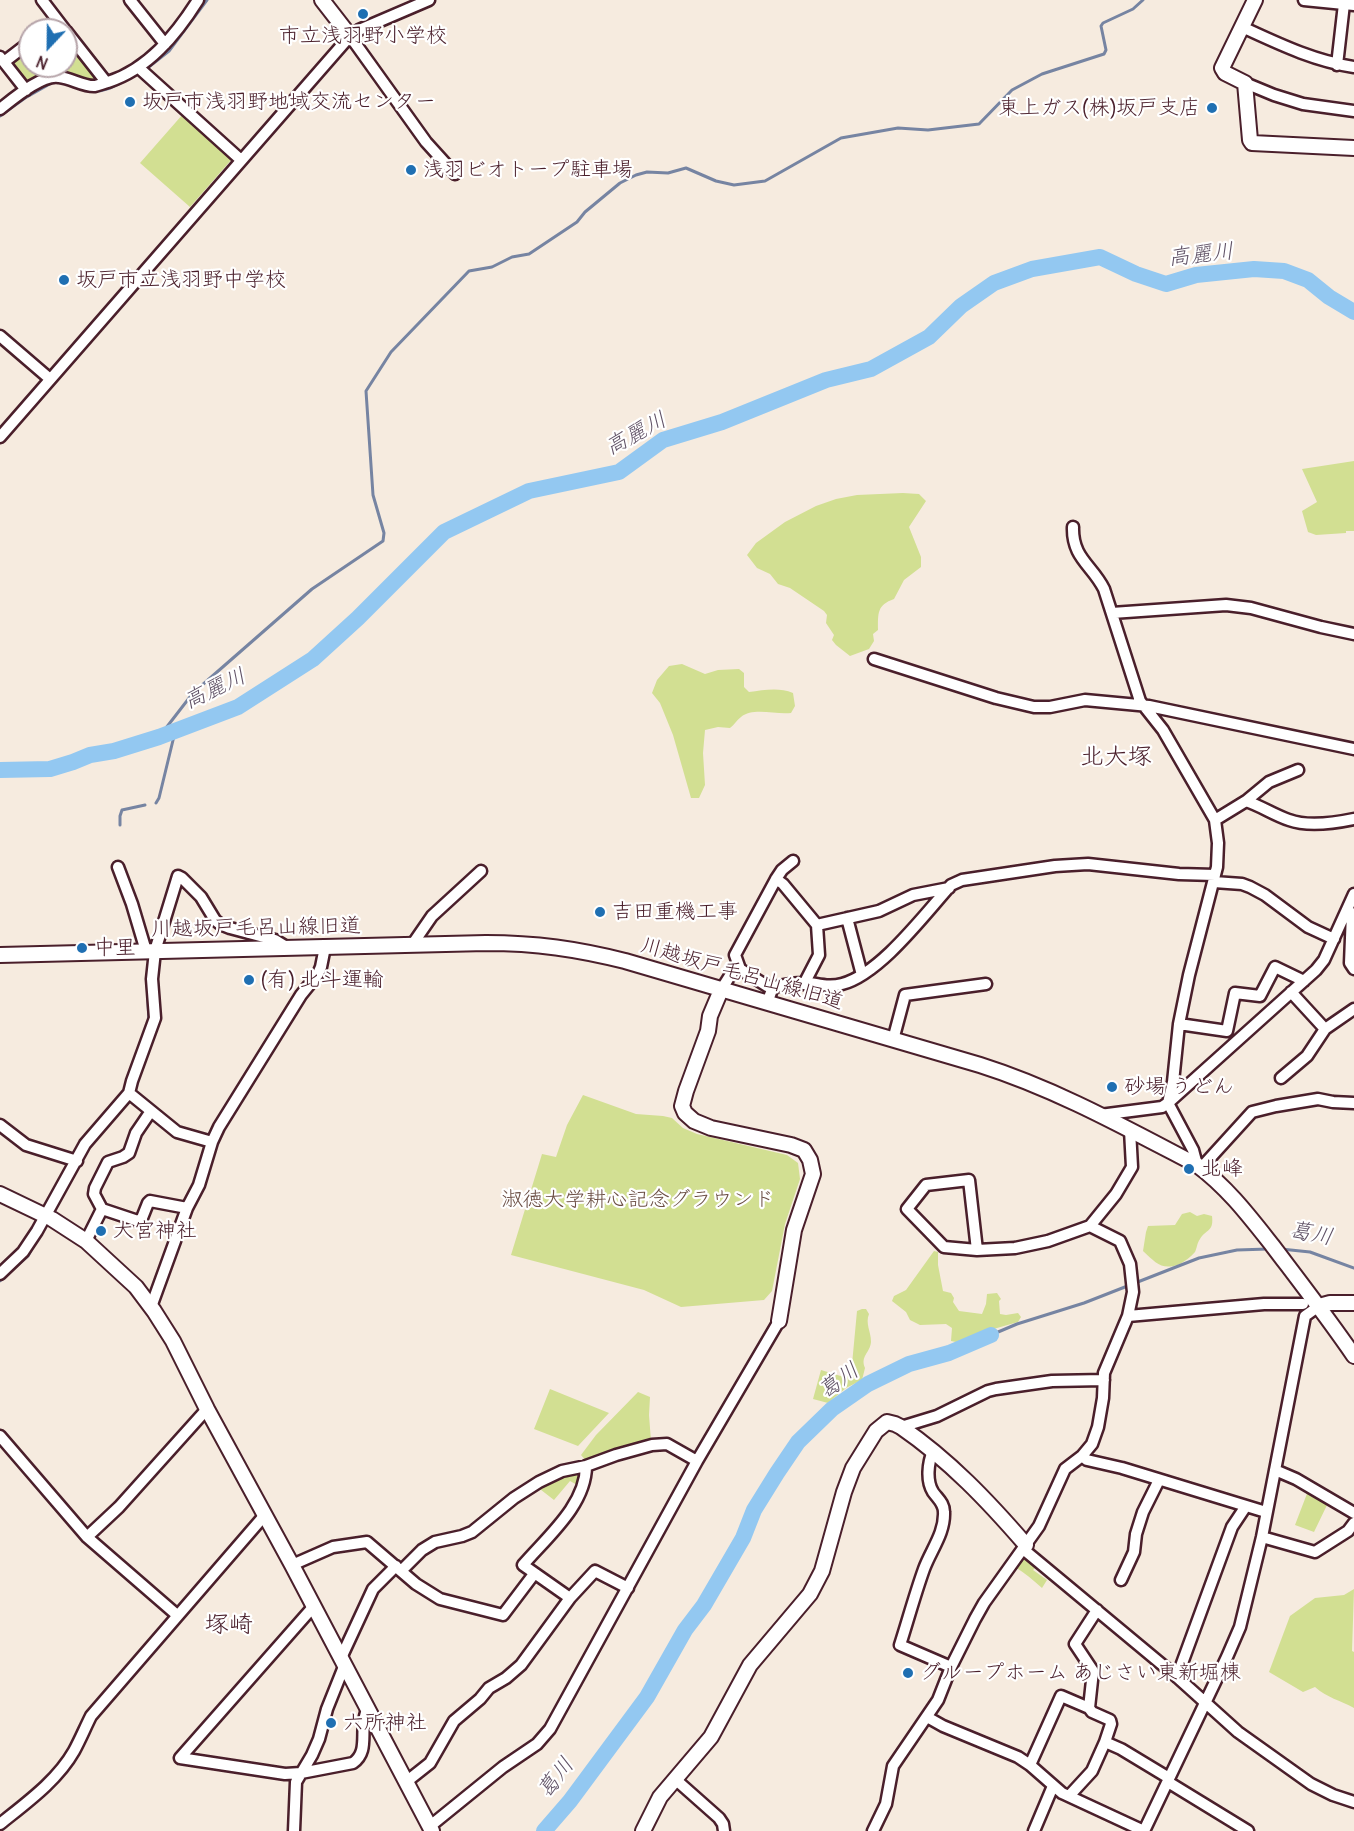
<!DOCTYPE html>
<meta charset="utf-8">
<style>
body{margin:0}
#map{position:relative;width:1354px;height:1831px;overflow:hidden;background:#f6ebdf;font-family:Delius,sans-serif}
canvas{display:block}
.north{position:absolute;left:18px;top:18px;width:60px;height:60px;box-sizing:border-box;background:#fff;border:2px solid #b7a5aa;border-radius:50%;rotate:202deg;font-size:16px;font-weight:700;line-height:24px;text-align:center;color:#4a1f2b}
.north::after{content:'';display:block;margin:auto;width:21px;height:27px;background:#1f6fb2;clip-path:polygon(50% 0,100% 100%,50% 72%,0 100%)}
</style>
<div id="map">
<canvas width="1354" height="1831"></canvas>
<div class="north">N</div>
</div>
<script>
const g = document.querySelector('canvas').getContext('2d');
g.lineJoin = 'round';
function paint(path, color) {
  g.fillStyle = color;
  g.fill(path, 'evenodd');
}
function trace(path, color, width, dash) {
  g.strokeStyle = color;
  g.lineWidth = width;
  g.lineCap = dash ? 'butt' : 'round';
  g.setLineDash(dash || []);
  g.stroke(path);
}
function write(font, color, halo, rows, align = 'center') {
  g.font = font + ' Delius,"Klee One",sans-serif';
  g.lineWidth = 4.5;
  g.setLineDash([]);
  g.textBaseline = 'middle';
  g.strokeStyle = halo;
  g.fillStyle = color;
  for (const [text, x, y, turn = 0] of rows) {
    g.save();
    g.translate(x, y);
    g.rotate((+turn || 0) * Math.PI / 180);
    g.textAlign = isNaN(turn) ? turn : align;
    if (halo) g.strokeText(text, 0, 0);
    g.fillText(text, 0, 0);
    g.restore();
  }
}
const green = new Path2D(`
 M 66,38 L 98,77 L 96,81 L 90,82 L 63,74 L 26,84 L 10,63 L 30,46 L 30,66 L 66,66 Z
 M 183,114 L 232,159 L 190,207 L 140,163 Z
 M 1354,461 L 1354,531 L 1346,531 L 1346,533 L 1316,535 L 1308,532 L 1302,511 L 1317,502 L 1302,469 Z
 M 903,493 L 919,494 L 926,501 L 909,527 L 921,557 L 921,567 L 904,580 L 894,599 C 877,605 878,613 878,630 L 873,634 L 874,641 L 869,649 L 850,656 L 836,645 L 832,640 L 834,635 L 826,623 L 827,615 L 824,611 L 790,588 L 778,584 L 770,574 L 757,568 L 747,555 L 756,543 L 785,522 L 816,506 L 836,499 L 857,495 Z
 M 682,664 L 705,674 L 718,670 L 739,669 L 744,673 L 744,687 L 749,692 C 764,690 779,687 793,693 L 795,706 L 791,713 C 776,715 753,707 741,717 C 737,720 734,725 730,728 L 718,727 L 705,730 L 703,753 L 705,785 L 699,798 L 691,798 L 673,735 L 660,703 L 652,693 L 657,680 L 669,666 Z
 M 583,1095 L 636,1114 L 663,1116 L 672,1118 L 683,1128 L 697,1134 L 787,1155 L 798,1163 L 800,1179 L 785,1224 L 772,1291 L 764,1300 L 681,1307 L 644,1290 L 511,1255 L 542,1154 L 556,1157 L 567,1125 Z
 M 1190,1212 L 1197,1216 L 1204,1214 L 1212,1216 C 1214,1232 1206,1229 1200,1239 C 1197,1243 1197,1248 1195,1252 C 1191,1257 1185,1261 1180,1264 C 1162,1271 1156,1263 1143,1251 L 1146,1232 L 1148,1226 L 1175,1225 L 1182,1214 Z
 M 934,1251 L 938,1252 L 938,1265 L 943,1291 L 951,1293 L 954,1298 L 953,1302 L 959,1311 L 982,1314 L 986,1304 L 987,1294 L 997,1293 L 1001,1299 L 999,1301 L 1000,1314 L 1006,1315 L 1018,1313 L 1021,1317 L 1018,1322 L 976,1334 L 963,1342 L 956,1342 L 951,1341 L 952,1328 L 946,1324 L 920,1325 L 910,1320 L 906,1312 L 892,1301 L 894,1296 L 906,1290 Z
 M 862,1309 L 866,1309 L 869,1314 C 865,1324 871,1331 871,1342 C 870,1353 860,1356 865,1368 L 862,1380 L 846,1388 L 828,1403 L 813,1399 L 821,1370 L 844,1377 L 851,1375 L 857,1311 Z
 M 550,1389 L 609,1413 L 578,1446 L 534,1429 Z
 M 638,1392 L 650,1397 L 649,1415 L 651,1441 L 587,1462 L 581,1455 L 596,1435 Z
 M 584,1471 L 579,1486 L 570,1481 L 554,1500 L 536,1486 L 562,1476 Z
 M 1308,1491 L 1328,1503 L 1314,1532 L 1295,1525 Z
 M 1025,1554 L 1038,1565 L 1033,1570 L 1047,1580 L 1042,1588 C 1033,1580 1025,1573 1015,1567 Z
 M 1354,1589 L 1352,1651 L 1354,1652 L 1354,1708 C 1340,1700 1327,1698 1315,1687 L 1303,1692 L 1269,1672 L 1290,1616 L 1315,1598 L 1344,1595 Z`);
const stream = new Path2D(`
 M 145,70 L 169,51 L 207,0
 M 85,90 C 104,96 123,81 139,73
 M 0,116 L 25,98 L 55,81
 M 159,737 L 193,693 L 312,589 L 383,541 L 384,533 L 373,495 L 366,391 L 391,352 L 469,271 L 492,267 L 512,257 L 529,254 L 577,222 L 585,212 L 620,183 L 636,175 L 647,172 L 668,173 L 686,168 L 716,181 L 734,185 L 765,181 L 841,138 L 898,128 L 928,130 L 979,124 L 1012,90 L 1042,74 L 1104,54 L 1106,50 L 1101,26 L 1103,23 L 1133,9 L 1143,0
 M 156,803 L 159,798 L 175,732
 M 120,825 L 120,816 L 122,810 L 145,805
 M 148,972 L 149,955
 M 147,982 L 149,1023
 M 67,1186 L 76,1171
 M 1281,1249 L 1310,1252 L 1354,1268
 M 0,1281 L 28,1256 L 37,1239
 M 991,1335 L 1017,1324 L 1084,1303 L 1199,1258 L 1237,1250 L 1268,1249`);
const river = new Path2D(`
 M 0,770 L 50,769 L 73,762 L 90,755 L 114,751 L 159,737 L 238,707 L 313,659 L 358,618 L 444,532 L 529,491 L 619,472 L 663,440 L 722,422 L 826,380 L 871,369 L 929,337 L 961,306 L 994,283 L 1032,269 L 1100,257 L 1136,274 L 1166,284 L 1196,275 L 1254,269 L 1284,271 L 1308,280 L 1329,297 L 1354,312
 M 544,1831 L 570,1801 L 647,1697 L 685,1630 L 704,1605 L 743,1538 L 754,1510 L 777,1473 L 798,1442 L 832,1409 L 868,1384 L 909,1364 L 949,1353 L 991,1335`);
const street = new Path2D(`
 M 42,0 L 65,30
 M 130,0 L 165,44
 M 1304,0 L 1354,5
 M 1242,27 C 1279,44 1314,61 1354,67
 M 46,30 L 58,21
 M 66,31 L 106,82
 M 350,36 L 426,142 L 455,174
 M 0,57 L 26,90
 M 4,62 L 30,42
 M 1337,65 L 1344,4
 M 139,68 L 241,160
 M 1245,83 L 1274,95 L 1303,104 L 1354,111
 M 0,109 C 13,99 42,74 59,77 C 71,78 84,87 95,86 C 99,85 104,83 108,82 C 148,69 176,35 198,0
 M 0,336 L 50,379
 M 0,437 L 350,36 L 359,30 L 429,0
 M 1073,527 C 1072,558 1092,565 1104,589 L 1140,701 L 1163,730 L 1215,820 L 1218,843 L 1217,867 L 1189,975 L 1179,1024 L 1173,1082 L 1168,1103 L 1162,1107 L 1100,1115
 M 1112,613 L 1226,605 L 1251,608 L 1321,627 L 1354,634
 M 874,659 L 996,698 L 1034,707 L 1050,707 L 1085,700 L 1149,706 L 1354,749
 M 1246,801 L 1269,782 L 1298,770
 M 1215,820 L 1246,801 C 1261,806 1274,815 1289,820 C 1308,827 1335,823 1354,819
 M 118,867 L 132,904 L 146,951
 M 776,879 L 783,884 L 817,925 L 819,955 L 804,984
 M 1214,882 L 1242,884 L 1250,887 L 1265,895 L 1308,927 L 1334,939
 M 1352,913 L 1350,963 L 1354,969
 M 847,918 L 862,975
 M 817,925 L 879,911 L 913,895 L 949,888
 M 412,945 L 432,916 L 481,871
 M 773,987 L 767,986 L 740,969 L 735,955 L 776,879 L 782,870 L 793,861
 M 721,990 L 733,971 L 740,969
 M 1291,992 L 1325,1029
 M 767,1003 L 773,987 C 785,985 798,982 810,983 C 821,985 831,987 842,984 C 880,974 924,915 951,885 L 962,880 L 1055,866 L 1088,864 L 1179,874 L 1215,875
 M 1179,1024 L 1227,1031 L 1235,993 L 1260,996 L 1275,967 L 1304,981
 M 893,1040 L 905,995 L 986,984
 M 1281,1078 L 1307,1056 L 1325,1029 L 1354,1009
 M 129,1093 L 177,1132 L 212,1142
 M 0,1125 L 26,1145 L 77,1161
 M 1197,1165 L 1193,1150 L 1168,1103 L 1316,970 L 1324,960 L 1354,894
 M 1201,1168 L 1252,1112 L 1276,1106 L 1318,1099 L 1333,1102 L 1354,1103
 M 102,1209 L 138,1221 L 142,1218 L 148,1203 L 150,1201 L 187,1208
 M 86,1241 L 102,1209 L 94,1194 L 95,1188 L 108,1162 L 123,1157 L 129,1153 L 136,1133 L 151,1111
 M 977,1250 L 969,1180 L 926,1185 L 907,1209 L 944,1247 L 977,1250 L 1015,1248 L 1048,1241 L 1090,1226 L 1116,1194 L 1132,1167 L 1130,1130
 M 0,1274 L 23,1252 L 37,1231 L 85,1144 L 129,1093 L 132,1081 L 155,1018 L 152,979 L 155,951 L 178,876 L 182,878 L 201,897 L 215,920 L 220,924 L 230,928 L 275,940 L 288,948
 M 151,1307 L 187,1208 L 199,1185 L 212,1142 L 219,1127 L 301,995 L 318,974 L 321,967 L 325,947
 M 1128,1316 L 1264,1304 L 1303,1304
 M 901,1427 L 937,1416 L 988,1391 L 996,1389 L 1052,1381 L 1104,1380
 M 0,1436 L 87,1537 L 177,1615
 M 933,1451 C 928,1463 926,1481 933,1492 C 938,1499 944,1503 944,1512 C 945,1533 931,1550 924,1569 C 915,1594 908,1620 900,1645 L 951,1667
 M 1082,1456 L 1087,1460 L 1122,1468 L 1266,1512
 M 1275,1470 L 1296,1479 L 1354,1513
 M 87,1537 L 119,1507 L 207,1409
 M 1262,1537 L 1315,1552 L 1348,1531 L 1354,1523
 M 1023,1549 L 1177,1677 L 1238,1732 L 1311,1784 L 1333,1795 L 1354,1802
 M 292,1565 L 333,1547 L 367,1542 L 416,1584 L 440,1599 L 503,1615 L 534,1574
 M 401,1571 L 422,1550 L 435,1542 L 462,1536 L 472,1532 L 514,1498 L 539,1482 L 562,1471 L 586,1466 L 616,1455 L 652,1445 L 667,1444 L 697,1461
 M 1121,1580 L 1134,1552 L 1136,1534 L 1143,1512 L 1159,1480
 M 570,1598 L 595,1571 L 628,1588
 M 1097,1610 L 1075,1644 L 1093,1671 L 1089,1708 L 1092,1712 L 1110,1720 L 1111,1724 L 1105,1742 L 1121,1749 L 1169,1778
 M 341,1658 L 373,1589 L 396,1566
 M 1177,1677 L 1232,1527 L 1246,1506
 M 927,1717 L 943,1726 L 1018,1757 L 1030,1765 L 1062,1793 L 1144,1831
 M 180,1758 L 285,1774 L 301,1773 L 353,1763 C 367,1753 362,1738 364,1723 C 364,1718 366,1713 367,1709
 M 180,1758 L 314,1606
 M 1030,1765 L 1061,1696 L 1089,1708
 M 675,1779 L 719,1818 L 723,1824 L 724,1831
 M 406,1782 L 430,1763 L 454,1721 L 480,1699 L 489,1688 L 506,1678 L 521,1665 L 570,1598 L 523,1565 C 547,1537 586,1505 586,1466
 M 1168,1782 L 1248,1831
 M 1069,1796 L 1092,1771 L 1105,1742
 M 0,1824 C 26,1803 57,1781 74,1751 C 80,1740 85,1728 91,1716 L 264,1516
 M 429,1827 L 503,1767 L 537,1744 L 550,1729 L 697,1461 L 779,1321
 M 294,1831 L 296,1782 L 312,1755 L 319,1739 L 327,1709 L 345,1664
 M 873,1831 L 886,1804 L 893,1766 L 938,1700 L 951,1667 L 975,1619 L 984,1603 L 1039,1526 L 1065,1469 L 1082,1456 L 1092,1444 L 1098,1427 L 1103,1398 L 1104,1373 L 1128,1316 L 1133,1292 L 1130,1264 L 1120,1241 L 1090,1226
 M 1034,1831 L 1053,1786
 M 1144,1831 L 1227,1657 L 1240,1627 L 1262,1537 L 1305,1316 L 1319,1306`);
const secondary = new Path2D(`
 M 322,0 L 350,36
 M 1255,0 L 1222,68 L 1225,73 L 1245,83 L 1250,140 L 1252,143 L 1354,148
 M 0,955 L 486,943 C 536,943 577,949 625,961 L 980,1065 C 1056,1089 1126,1128 1197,1165 C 1227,1187 1249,1216 1272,1245 C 1300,1282 1328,1318 1354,1356
 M 721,990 L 710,1016 L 708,1031 L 686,1091 L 682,1106 L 685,1113 L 694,1121 L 711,1128 L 791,1145 L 804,1150 L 810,1160 L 813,1174 L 794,1230 L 779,1321
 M 0,1194 L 52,1219 L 86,1241 L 136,1287 L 154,1311 L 173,1341 L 207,1409 L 292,1565 L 432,1831
 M 1319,1306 L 1330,1303 L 1354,1303
 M 643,1831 L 660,1797 L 711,1737 L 750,1665 L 810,1594 L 822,1571 L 844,1492 L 853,1468 L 876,1431 L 887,1422 L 895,1424 L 901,1427 C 949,1460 988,1501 1026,1545`);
const markers = [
 [363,14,6,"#1f6fb2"],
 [130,102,6,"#1f6fb2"],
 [1212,108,6,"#1f6fb2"],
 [411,170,6,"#1f6fb2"],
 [64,280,6,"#1f6fb2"],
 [600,912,6,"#1f6fb2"],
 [82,948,6,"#1f6fb2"],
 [249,980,6,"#1f6fb2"],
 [1112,1087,6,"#1f6fb2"],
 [1189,1169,6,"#1f6fb2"],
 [101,1231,6,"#1f6fb2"],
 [908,1673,6,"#1f6fb2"],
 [331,1723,6,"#1f6fb2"]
];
const poiNames = [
 ["市立浅羽野小学校",363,36,"center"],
 ["坂戸市浅羽野地域交流センター",142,102],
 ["東上ガス(株)坂戸支店",1200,108,"right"],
 ["浅羽ビオトープ駐車場",423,170],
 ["坂戸市立浅羽野中学校",76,280],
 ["吉田重機工事",612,912],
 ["中里",94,948],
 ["(有) 北斗運輸",261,980],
 ["砂場 うどん",1124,1087],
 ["北峰",1201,1169],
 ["大宮神社",113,1231],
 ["グループホーム あじさい東新堀棟",920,1673],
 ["六所神社",343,1723]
];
const streetNames = [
 ["川越坂戸毛呂山線旧道",256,928,-1],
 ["川越坂戸毛呂山線旧道",742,974,16]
];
const parkNames = [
 ["淑徳大学耕心記念グラウンド",638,1200]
];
const waterNames = [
 ["高麗川",1201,255,-6],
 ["高麗川",636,434,-28],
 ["高麗川",215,689,-25],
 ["葛川",1311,1234,11],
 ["葛川",839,1381,-36],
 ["葛川",556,1778,-52]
];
const quarterNames = [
 ["北大塚",1116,757],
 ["塚崎",229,1625]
];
paint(green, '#d2df92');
trace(stream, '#7684a2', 3);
trace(river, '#93c8f1', 16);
trace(street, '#4a1f2b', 15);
trace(secondary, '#4a1f2b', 18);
trace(street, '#fff', 10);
trace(secondary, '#fff', 14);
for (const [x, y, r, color] of markers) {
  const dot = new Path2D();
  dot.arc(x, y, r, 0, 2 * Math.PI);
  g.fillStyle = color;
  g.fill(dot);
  trace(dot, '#fff', 2);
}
write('21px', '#4a1f2b', '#fff', poiNames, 'left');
write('21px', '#4a1f2b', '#fff', streetNames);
write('21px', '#6c4f45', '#fff', parkNames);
write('italic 22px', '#605266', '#fff', waterNames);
write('24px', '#4a1f2b', '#fff', quarterNames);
</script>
